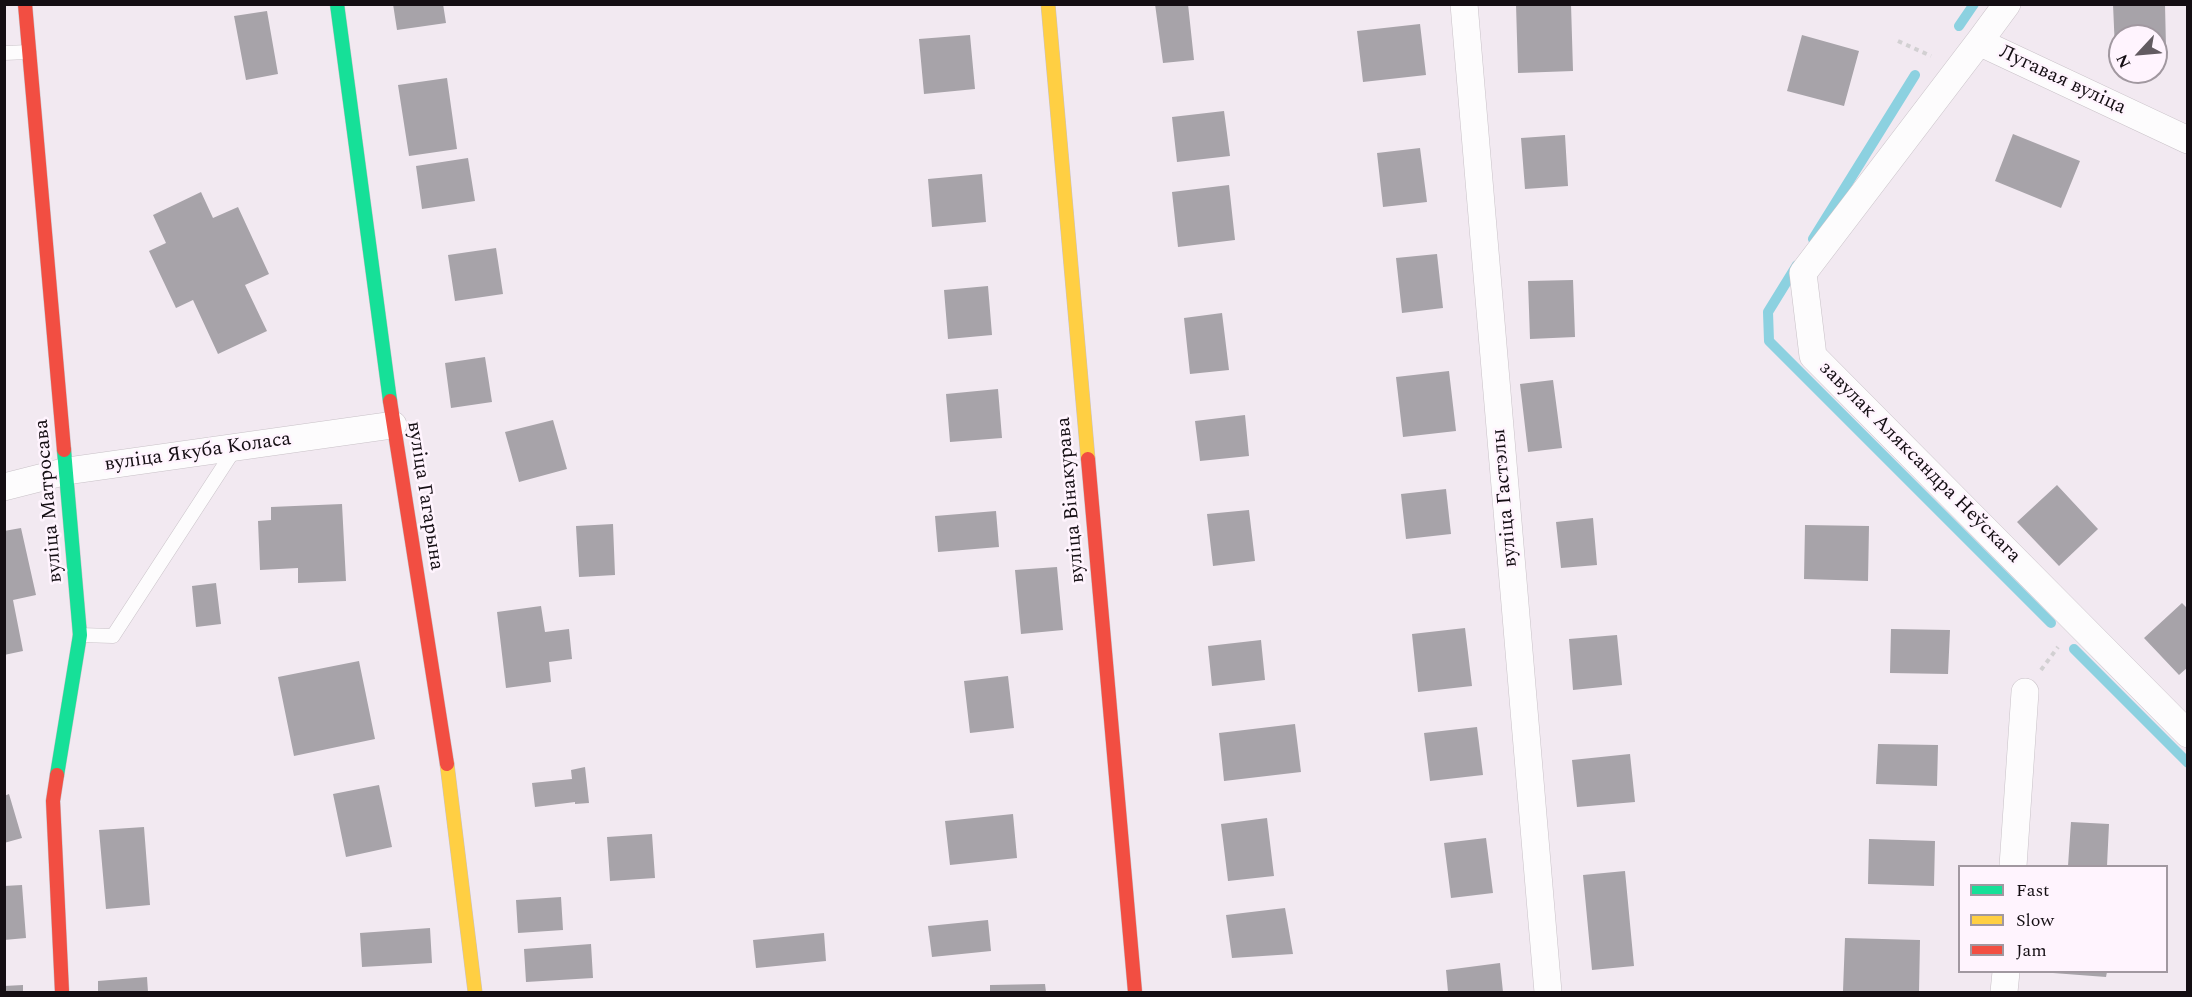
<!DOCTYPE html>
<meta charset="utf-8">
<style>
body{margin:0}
#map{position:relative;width:2192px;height:997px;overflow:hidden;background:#f2e9f1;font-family:Spectral,serif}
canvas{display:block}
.frame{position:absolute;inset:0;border:6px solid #140e13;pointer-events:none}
.legend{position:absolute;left:1958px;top:865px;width:210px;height:108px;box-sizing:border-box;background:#fff4fe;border:2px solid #a198a0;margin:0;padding:8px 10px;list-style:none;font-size:18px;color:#140e13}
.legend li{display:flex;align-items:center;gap:12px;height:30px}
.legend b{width:30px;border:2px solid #a198a0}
.north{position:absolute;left:2108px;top:24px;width:60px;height:60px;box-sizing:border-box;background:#fff4fe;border:2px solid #a198a0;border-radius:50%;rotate:244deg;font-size:16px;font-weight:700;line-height:24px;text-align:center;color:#140e13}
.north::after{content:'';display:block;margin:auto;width:21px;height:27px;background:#625b61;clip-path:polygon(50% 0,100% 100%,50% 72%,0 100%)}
</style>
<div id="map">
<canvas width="2192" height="997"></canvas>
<div class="frame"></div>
<ul class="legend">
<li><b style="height:8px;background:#16e098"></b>Fast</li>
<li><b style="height:8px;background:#ffcf43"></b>Slow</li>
<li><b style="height:8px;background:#f24e42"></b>Jam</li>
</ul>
<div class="north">N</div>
</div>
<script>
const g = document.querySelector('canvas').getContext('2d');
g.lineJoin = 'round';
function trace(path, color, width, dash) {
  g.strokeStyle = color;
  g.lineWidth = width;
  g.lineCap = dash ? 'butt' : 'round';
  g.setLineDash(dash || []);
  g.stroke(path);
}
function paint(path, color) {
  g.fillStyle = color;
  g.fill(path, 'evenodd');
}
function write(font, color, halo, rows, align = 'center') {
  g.font = font + ' Spectral,serif';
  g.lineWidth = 5;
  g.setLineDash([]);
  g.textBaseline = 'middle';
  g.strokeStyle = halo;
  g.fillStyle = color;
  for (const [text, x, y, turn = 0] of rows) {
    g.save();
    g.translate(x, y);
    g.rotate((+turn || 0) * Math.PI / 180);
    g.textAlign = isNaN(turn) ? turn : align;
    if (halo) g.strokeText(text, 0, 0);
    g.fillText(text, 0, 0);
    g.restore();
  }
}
const stream = new Path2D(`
 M 1959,26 L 1974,4
 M 1813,239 L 1915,75
 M 1797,265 L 1768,312 L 1769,341 L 2051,623
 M 2074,649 L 2188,763`);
const building = new Path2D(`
 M 393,4 L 443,4 L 446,23 L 397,30 Z
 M 1155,4 L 1188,4 L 1194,60 L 1163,63 Z
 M 1516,4 L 1571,4 L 1573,71 L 1518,73 Z
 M 2113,4 L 2165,4 L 2166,48 L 2156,48 L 2156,36 L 2120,36 L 2120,50 L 2115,50 Z
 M 267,11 L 278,74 L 246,80 L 234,16 Z
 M 1420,24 L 1426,75 L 1363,82 L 1357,31 Z
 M 970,35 L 975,89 L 924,94 L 919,39 Z
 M 1802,35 L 1859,51 L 1844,106 L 1787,91 Z
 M 447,78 L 457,149 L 409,156 L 398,85 Z
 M 1224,111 L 1230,156 L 1177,162 L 1172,117 Z
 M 2013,134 L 2080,161 L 2061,208 L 1995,181 Z
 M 1565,135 L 1568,186 L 1525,189 L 1521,138 Z
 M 1420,148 L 1427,202 L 1383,207 L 1377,153 Z
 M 468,158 L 475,201 L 422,209 L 416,166 Z
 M 982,174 L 986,222 L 932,227 L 928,179 Z
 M 1229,185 L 1235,240 L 1178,247 L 1172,192 Z
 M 201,192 L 213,218 L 238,207 L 269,274 L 245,285 L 267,331 L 218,354 L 193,300 L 176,308 L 149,251 L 166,243 L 153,215 Z
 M 496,248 L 503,294 L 455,301 L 448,255 Z
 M 1437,254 L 1443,308 L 1402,313 L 1396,258 Z
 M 1573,280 L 1575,337 L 1530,339 L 1528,281 Z
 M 988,286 L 992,335 L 948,339 L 944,290 Z
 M 1222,313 L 1229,370 L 1190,374 L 1184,318 Z
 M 485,357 L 492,402 L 451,408 L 445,363 Z
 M 1449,371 L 1456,431 L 1403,437 L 1396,377 Z
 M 1553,380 L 1562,448 L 1528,452 L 1520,384 Z
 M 998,389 L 1002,438 L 950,442 L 946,394 Z
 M 1245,415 L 1249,456 L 1200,461 L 1195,421 Z
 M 553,420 L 567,469 L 519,482 L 505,432 Z
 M 2057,485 L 2098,529 L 2059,566 L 2017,522 Z
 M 1446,489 L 1451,534 L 1406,539 L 1401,494 Z
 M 342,504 L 346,581 L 298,583 L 298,568 L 260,570 L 258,521 L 271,520 L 271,507 Z
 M 1249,510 L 1255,561 L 1213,566 L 1207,514 Z
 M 996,511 L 999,547 L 938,552 L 935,516 Z
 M 1593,518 L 1597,565 L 1561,568 L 1556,522 Z
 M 613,524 L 615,575 L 579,577 L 576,526 Z
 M 1805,525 L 1869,526 L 1868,581 L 1804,579 Z
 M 21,528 L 36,595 L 13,600 L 23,651 L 4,655 L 4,531 Z
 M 1057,567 L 1063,630 L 1021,634 L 1015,570 Z
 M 216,583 L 221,624 L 196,627 L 192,586 Z
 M 2182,603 L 2188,609 L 2188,667 L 2179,675 L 2144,638 Z
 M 541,606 L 545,632 L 569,629 L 572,659 L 549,662 L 551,682 L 506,688 L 497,612 Z
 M 1465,628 L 1472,686 L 1418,692 L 1412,634 Z
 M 1891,629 L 1950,630 L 1948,674 L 1890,673 Z
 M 1617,635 L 1622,685 L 1573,690 L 1569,639 Z
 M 1261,640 L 1265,680 L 1212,686 L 1208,646 Z
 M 359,661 L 375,739 L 294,756 L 278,677 Z
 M 1008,676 L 1014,728 L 970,733 L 964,681 Z
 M 1295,724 L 1301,772 L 1224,781 L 1219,733 Z
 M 1477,727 L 1483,775 L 1430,781 L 1424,733 Z
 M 1878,744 L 1938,745 L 1937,786 L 1876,784 Z
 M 1630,754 L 1635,802 L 1577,807 L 1572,760 Z
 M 585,767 L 589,803 L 575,804 L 575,802 L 535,807 L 532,783 L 572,779 L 571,770 Z
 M 379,785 L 392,847 L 346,857 L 333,794 Z
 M 9,794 L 22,838 L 4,843 L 4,796 Z
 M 1013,814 L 1017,858 L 950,865 L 945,821 Z
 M 1267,818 L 1274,876 L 1228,881 L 1221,824 Z
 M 2071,822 L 2109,824 L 2107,866 L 2068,866 Z
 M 144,827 L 150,905 L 106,909 L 99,830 Z
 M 652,834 L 655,878 L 610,881 L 607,837 Z
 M 1486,838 L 1493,893 L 1451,898 L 1444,843 Z
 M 1869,839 L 1935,841 L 1934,886 L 1868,884 Z
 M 1625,871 L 1634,966 L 1592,970 L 1583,875 Z
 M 22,885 L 26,938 L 4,940 L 4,886 Z
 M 561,897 L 563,930 L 518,933 L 516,900 Z
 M 1285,908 L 1293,954 L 1232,958 L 1226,915 Z
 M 988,920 L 991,951 L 932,957 L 928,926 Z
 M 430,928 L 432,963 L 362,967 L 360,933 Z
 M 824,933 L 826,961 L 756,968 L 753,940 Z
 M 1845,938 L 1920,940 L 1919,992 L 1843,991 Z
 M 591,944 L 593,978 L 526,982 L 524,949 Z
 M 1500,963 L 1503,992 L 1448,992 L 1446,970 Z
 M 2053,972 L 2107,972 L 2106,977 L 2053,973 Z
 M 147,977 L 148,992 L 98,992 L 98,981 Z
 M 1045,984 L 1046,992 L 990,992 L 990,985 Z
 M 23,985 L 23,992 L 4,992 L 4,986 Z`);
const path = new Path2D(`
 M 1898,41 L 1931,56
 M 2041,670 L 2058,647`);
const lane = new Path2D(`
 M 4,53 L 29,52
 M 80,635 L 113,636 L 236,447`);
const street = new Path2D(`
 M 1464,4 L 1548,992
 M 2007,4 L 1979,42 L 2188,140
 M 1979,42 L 1803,273 L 1813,356 L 2188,734
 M 4,487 L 67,471 L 393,425
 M 2013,866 L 2025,692
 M 2004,992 L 2006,972`);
const fast = new Path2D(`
 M 337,4 L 390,401
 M 57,775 L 80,635 L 64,450`);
const slow = new Path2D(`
 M 1048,4 L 1088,459
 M 447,764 L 475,992`);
const jam = new Path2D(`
 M 25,4 L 64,450
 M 390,401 L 447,764
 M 1088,459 L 1135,992
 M 57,775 L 53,801 L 62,992`);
const streetNames = [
 ["Лугавая вуліца",2062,81,25],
 ["вуліца Якуба Коласа",198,453,-8],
 ["завулак Аляксандра Неўскага",1919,463,45],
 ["вуліца Гагарына",424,496,81],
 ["вуліца Гастэлы",1506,498,-95],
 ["вуліца Вінакурава",1072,500,-95],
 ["вуліца Матросава",50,501,-95]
];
trace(stream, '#8cd1e0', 10);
paint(building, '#a7a3a9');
trace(lane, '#c8c1c7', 15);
trace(street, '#c8c1c7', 28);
trace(fast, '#c8c1c7', 15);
trace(slow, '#c8c1c7', 15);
trace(jam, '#c8c1c7', 15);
trace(path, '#d2d0d2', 4, [4.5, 4.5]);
trace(lane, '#fdfcfd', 14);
trace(street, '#fdfcfd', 27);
trace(fast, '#16e098', 14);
trace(slow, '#ffcf43', 14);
trace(jam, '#f24e42', 14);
write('20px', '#140e13', '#fff4fe', streetNames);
</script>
